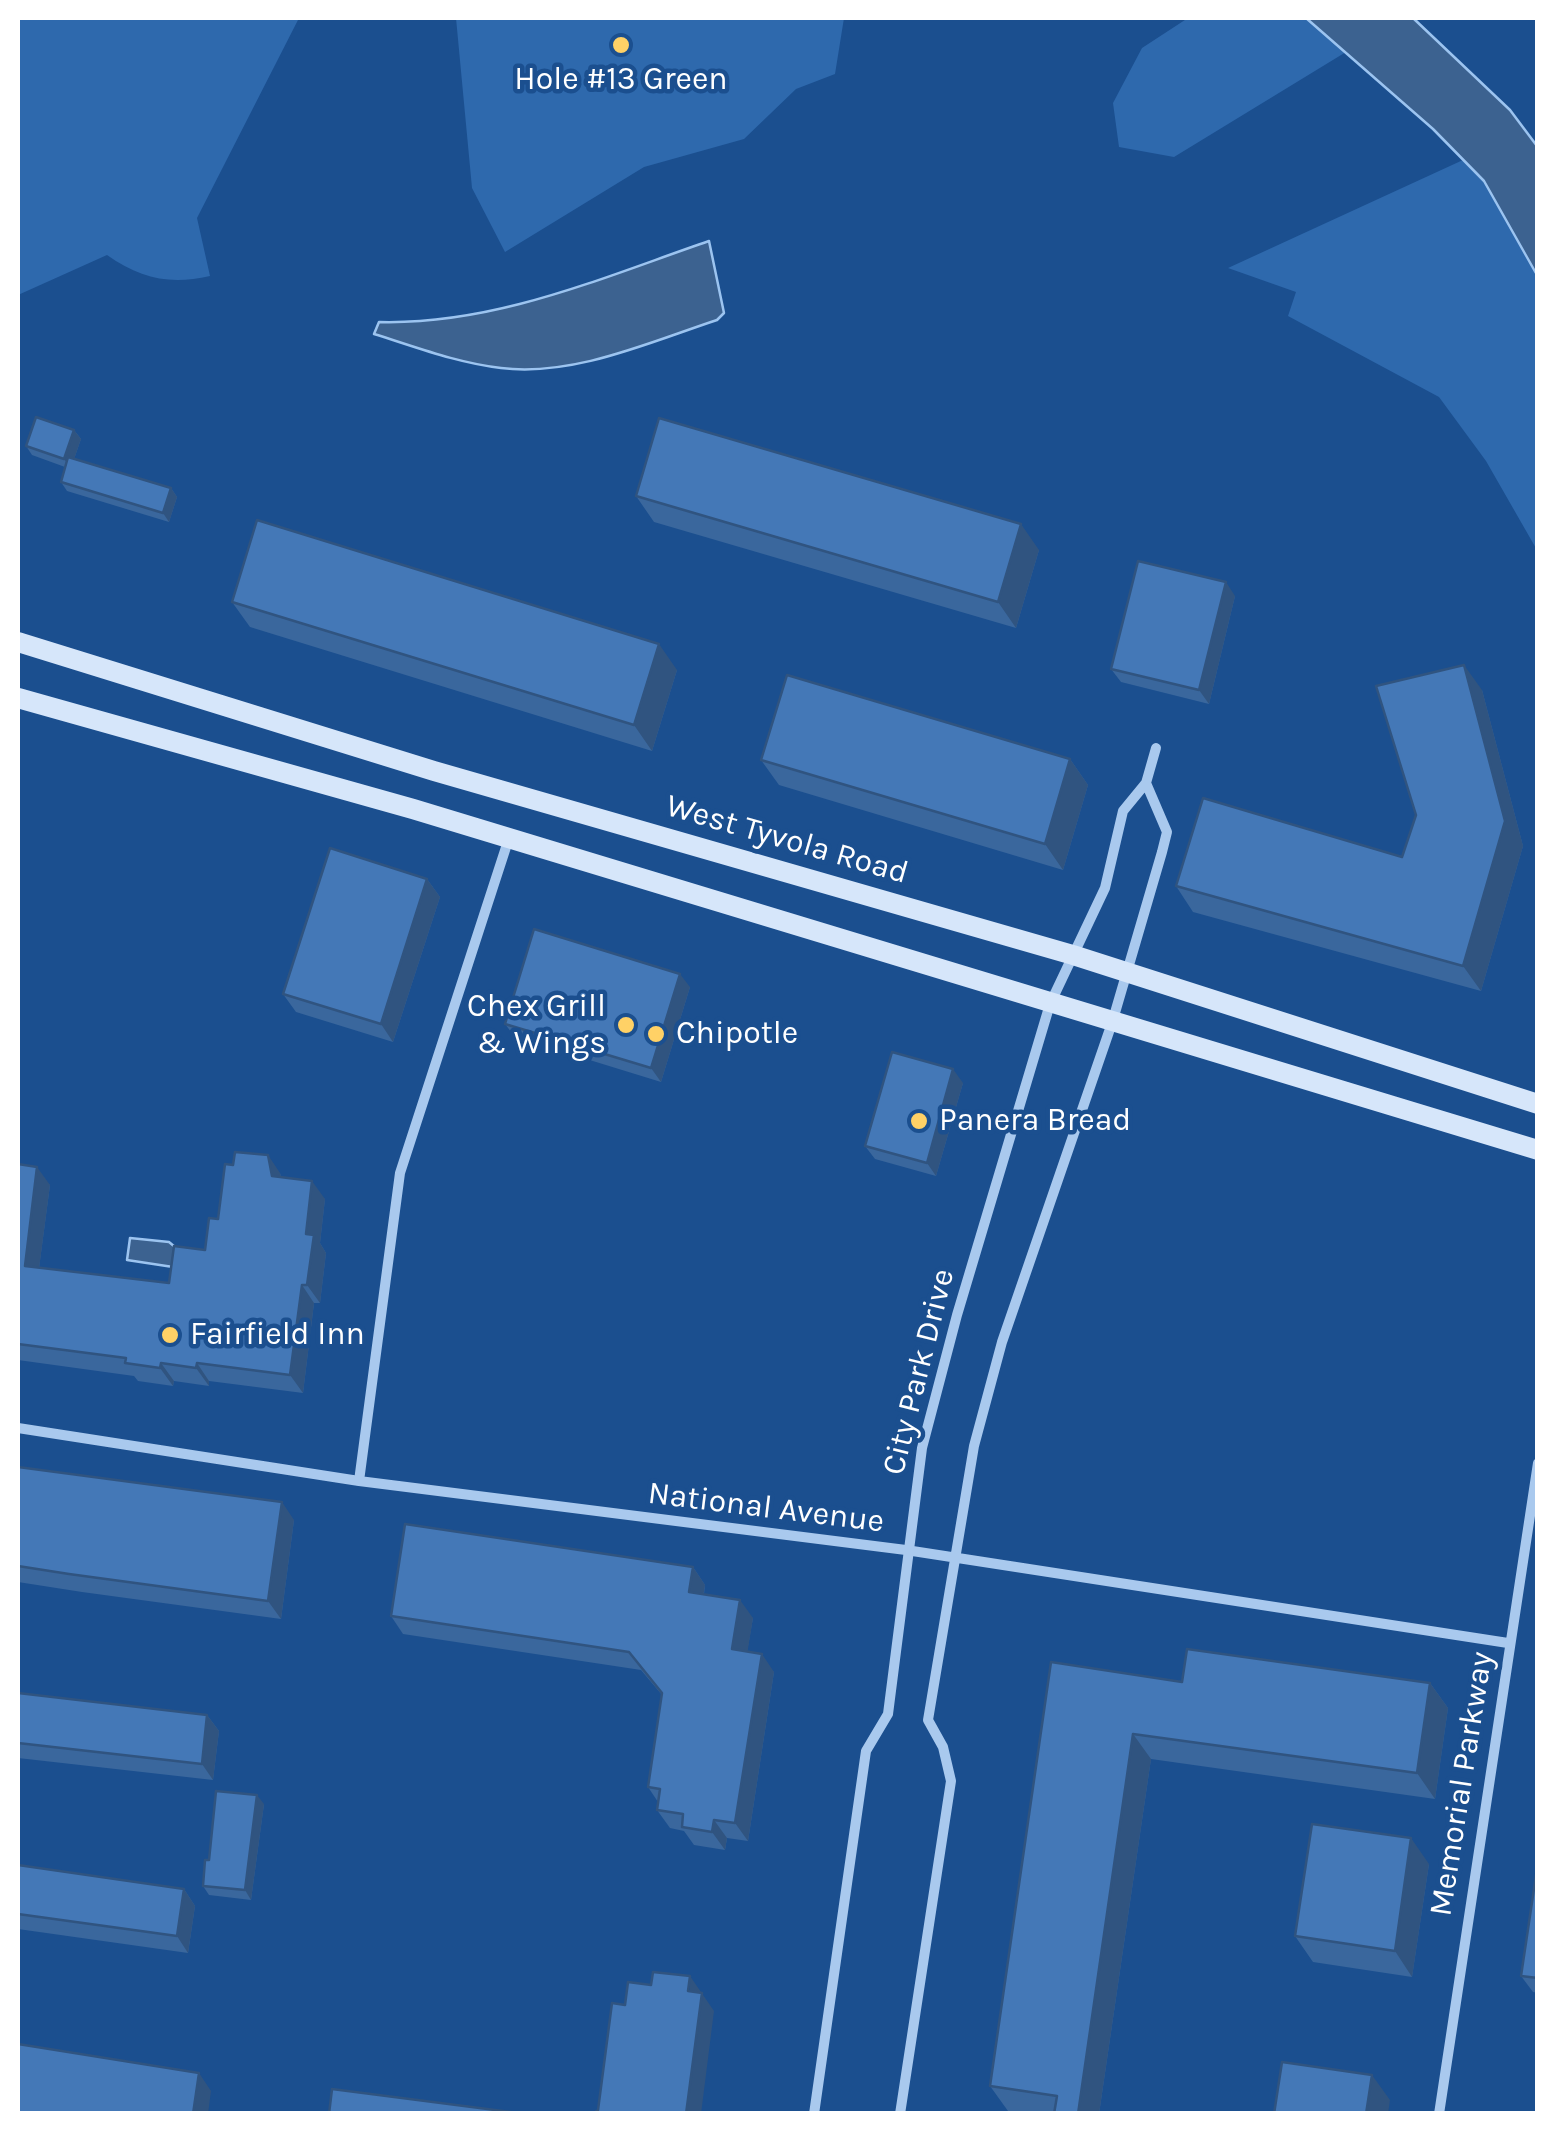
<!DOCTYPE html>
<style>
body{margin:0}
#map{position:relative;width:1555px;height:2131px;overflow:hidden;background:#1b4f8f;font-family:Karla,sans-serif}
canvas{display:block}
.frame{position:absolute;inset:0;border:20px solid #fff;pointer-events:none}
</style>
<div id="map">
<canvas width="1555" height="2131"></canvas>
<div class="frame"></div>
</div>
<script>
const g = document.querySelector('canvas').getContext('2d');
g.lineJoin = 'round';
function paint(path, color) {
  g.fillStyle = color;
  g.fill(path, 'evenodd');
}
function trace(path, color, width, dash) {
  g.strokeStyle = color;
  g.lineWidth = width;
  g.lineCap = dash ? 'butt' : 'round';
  g.setLineDash(dash || []);
  g.stroke(path);
}
function write(font, color, halo, rows, align = 'center') {
  g.font = font + ' Karla,sans-serif';
  g.lineWidth = 9;
  g.setLineDash([]);
  g.textBaseline = 'middle';
  g.strokeStyle = halo;
  g.fillStyle = color;
  for (const [text, x, y, turn = 0] of rows) {
    g.save();
    g.translate(x, y);
    g.rotate((+turn || 0) * Math.PI / 180);
    g.textAlign = isNaN(turn) ? turn : align;
    if (halo) g.strokeText(text, 0, 0);
    g.fillText(text, 0, 0);
    g.restore();
  }
}
const green = new Path2D(`
 M 18,18 L 299,18 L 197,218 L 210,276 C 170,285 141,279 107,255 L 18,295 Z
 M 456,18 L 844,18 L 835,74 L 796,89 L 744,139 L 644,167 L 505,252 L 472,188 Z
 M 1188,18 L 1306,18 L 1346,52 L 1174,157 L 1119,147 L 1113,103 L 1142,48 Z
 M 1463,160 L 1484,181 L 1537,275 L 1537,550 L 1486,461 L 1439,397 L 1288,316 L 1296,292 L 1228,268 Z`);
const water = new Path2D(`
 M 1306,18 L 1413,18 L 1510,110 L 1537,146 L 1537,275 L 1484,181 L 1433,129 Z
 M 709,241 L 724,313 L 717,320 C 650,342 573,377 501,368 C 457,363 416,347 374,334 L 379,322 C 495,325 601,278 709,241 Z
 M 130,1238 L 169,1242 L 175,1247 L 173,1267 L 127,1260 Z`);
const street = new Path2D(`
 M 18,1428 L 359,1481 L 906,1550 L 1508,1643
 M 359,1481 L 400,1173 L 509,838
 M 814,2114 L 866,1751 L 888,1714 L 922,1448 L 957,1315 L 1050,1004 L 1105,888 L 1123,811 L 1146,783 L 1156,748
 M 900,2114 L 951,1781 L 943,1747 L 928,1720 L 974,1446 L 1002,1342 L 1112,1023 L 1162,852 L 1167,832 L 1146,783
 M 1439,2114 L 1538,1463`);
const secondary = new Path2D(`
 M 18,642 L 434,771 L 1073,955 L 1538,1104
 M 18,698 L 413,809 L 1538,1150`);
const wall = new Path2D(`
 M 74,430 L 81,439 L 74,459 L 171,488 L 177,497 L 169,522 L 67,491 L 61,482 L 65,467 L 32,455 L 26,446 Z
 M 636,496 L 1039,550 L 1016,628 L 654,522 Z
 M 1235,596 L 1209,704 L 1121,682 L 1111,669 Z
 M 232,602 L 677,670 L 652,751 L 250,627 Z
 M 1482,690 L 1523,846 L 1481,991 L 1193,912 L 1176,886 L 1402,857 Z
 M 1070,759 L 1088,785 L 1063,870 L 779,785 L 761,760 Z
 M 427,879 L 440,897 L 393,1042 L 296,1012 L 283,994 Z
 M 690,987 L 661,1082 L 515,1037 L 505,1024 Z
 M 963,1083 L 936,1176 L 875,1159 L 865,1146 Z
 M 18,1164 L 50,1185 L 39,1268 L 169,1283 L 205,1250 L 218,1219 L 280,1173 L 281,1177 L 325,1199 L 320,1243 L 326,1253 L 320,1303 L 314,1303 L 303,1393 L 209,1381 L 209,1386 L 174,1381 L 173,1386 L 138,1381 L 134,1376 L 18,1360 Z
 M 18,1467 L 294,1520 L 281,1619 L 82,1592 L 18,1582 Z
 M 693,1567 L 705,1585 L 704,1594 L 753,1618 L 747,1652 L 774,1672 L 748,1841 L 727,1838 L 725,1850 L 694,1845 L 684,1831 L 670,1828 L 657,1810 L 658,1802 L 648,1787 L 662,1695 L 641,1670 L 403,1634 L 391,1616 Z
 M 1051,1662 L 1182,1682 L 1430,1683 L 1448,1708 L 1435,1799 L 1151,1759 L 1099,2114 L 1023,2114 L 1008,2111 L 990,2086 Z
 M 18,1693 L 207,1715 L 219,1731 L 213,1780 L 18,1758 Z
 M 264,1804 L 251,1900 L 209,1895 L 203,1886 L 209,1860 Z
 M 1538,1862 L 1538,1993 L 1533,1992 L 1521,1976 Z
 M 1429,1864 L 1412,1977 L 1313,1962 L 1295,1936 Z
 M 18,1865 L 184,1889 L 195,1906 L 188,1953 L 18,1929 Z`);
const shadedWall = new Path2D(`
 M 74,430 L 81,439 L 71,468 L 64,459 Z
 M 171,488 L 177,497 L 169,522 L 163,513 Z
 M 1021,524 L 1039,550 L 1016,628 L 998,602 Z
 M 1226,582 L 1235,596 L 1209,704 L 1199,690 Z
 M 659,644 L 677,670 L 652,751 L 634,725 Z
 M 1464,665 L 1482,690 L 1523,846 L 1481,991 L 1463,966 Z
 M 1070,759 L 1088,785 L 1063,870 L 1045,844 Z
 M 427,879 L 440,897 L 393,1042 L 381,1024 Z
 M 680,974 L 690,987 L 661,1082 L 651,1068 Z
 M 953,1069 L 963,1083 L 936,1176 L 927,1163 Z
 M 268,1155 L 280,1173 L 284,1194 L 272,1176 Z
 M 37,1167 L 50,1185 L 37,1284 L 25,1266 Z
 M 312,1181 L 325,1199 L 320,1243 L 326,1253 L 320,1303 L 307,1285 L 306,1234 Z
 M 302,1285 L 314,1303 L 303,1393 L 290,1375 Z
 M 161,1363 L 174,1381 L 173,1386 L 160,1368 Z
 M 197,1363 L 209,1381 L 209,1386 L 196,1368 Z
 M 282,1502 L 294,1520 L 281,1619 L 268,1601 Z
 M 693,1567 L 705,1585 L 701,1610 L 689,1592 Z
 M 740,1600 L 753,1618 L 745,1667 L 732,1649 Z
 M 762,1654 L 774,1672 L 748,1841 L 735,1823 Z
 M 1430,1683 L 1448,1708 L 1435,1799 L 1417,1773 Z
 M 207,1715 L 219,1731 L 213,1780 L 202,1764 Z
 M 1133,1734 L 1151,1759 L 1099,2114 L 1078,2114 Z
 M 257,1795 L 264,1804 L 251,1900 L 245,1890 Z
 M 714,1820 L 727,1838 L 725,1850 L 712,1832 Z
 M 1411,1838 L 1429,1864 L 1412,1977 L 1395,1951 Z
 M 184,1889 L 195,1906 L 188,1953 L 177,1936 Z
 M 690,1976 L 714,2011 L 701,2114 L 686,2114 Z
 M 199,2073 L 211,2091 L 208,2114 L 193,2114 Z
 M 1372,2075 L 1390,2100 L 1388,2114 L 1366,2114 Z`);
const building = new Path2D(`
 M 36,417 L 74,430 L 64,459 L 26,446 Z
 M 659,418 L 1021,524 L 998,602 L 636,496 Z
 M 68,457 L 171,488 L 163,513 L 61,482 Z
 M 257,520 L 659,644 L 634,725 L 232,602 Z
 M 1138,561 L 1226,582 L 1199,690 L 1111,669 Z
 M 1464,665 L 1505,821 L 1463,966 L 1176,886 L 1203,798 L 1402,857 L 1416,815 L 1376,686 Z
 M 787,675 L 1070,759 L 1045,844 L 761,760 Z
 M 330,848 L 427,879 L 381,1024 L 283,994 Z
 M 534,929 L 680,974 L 651,1068 L 505,1024 Z
 M 892,1052 L 953,1069 L 927,1163 L 865,1146 Z
 M 235,1152 L 268,1155 L 272,1176 L 312,1181 L 306,1234 L 314,1235 L 307,1285 L 302,1285 L 290,1375 L 197,1363 L 196,1368 L 161,1363 L 160,1368 L 125,1363 L 126,1358 L 18,1344 L 18,1164 L 37,1167 L 25,1266 L 169,1283 L 174,1246 L 205,1250 L 209,1218 L 218,1219 L 225,1164 L 233,1165 Z
 M 18,1467 L 282,1502 L 268,1601 L 69,1574 L 18,1566 Z
 M 405,1524 L 693,1567 L 689,1592 L 740,1600 L 732,1649 L 762,1654 L 735,1823 L 714,1820 L 712,1832 L 682,1827 L 683,1814 L 657,1810 L 660,1789 L 648,1787 L 662,1693 L 629,1652 L 391,1616 Z
 M 1187,1649 L 1430,1683 L 1417,1773 L 1133,1734 L 1078,2114 L 1054,2114 L 1057,2096 L 990,2086 L 1051,1662 L 1182,1682 Z
 M 18,1693 L 207,1715 L 202,1764 L 18,1743 Z
 M 216,1791 L 257,1795 L 245,1890 L 203,1886 L 205,1860 L 209,1860 Z
 M 1312,1824 L 1411,1838 L 1395,1951 L 1295,1936 Z
 M 1538,1862 L 1538,1978 L 1521,1976 Z
 M 18,1865 L 184,1889 L 177,1936 L 18,1914 Z
 M 653,1972 L 690,1976 L 688,1991 L 702,1993 L 686,2114 L 592,2114 L 598,2110 L 612,2003 L 625,2005 L 628,1982 L 651,1985 Z
 M 18,2044 L 199,2073 L 193,2114 L 18,2114 Z
 M 1282,2062 L 1372,2075 L 1366,2114 L 1274,2114 Z
 M 332,2089 L 526,2114 L 329,2114 Z`);
const markers = [
 [621,45,10,"#ffd166"],
 [626,1025,10,"#ffd166"],
 [656,1034,10,"#ffd166"],
 [919,1121,10,"#ffd166"],
 [170,1335,10,"#ffd166"]
];
const poiNames = [
 ["Hole #13 Green",621,80,"center"],
 ["Chex Grill",606,1007,"right"],
 ["& Wings",606,1044,"right"],
 ["Chipotle",676,1034],
 ["Panera Bread",939,1121],
 ["Fairfield Inn",190,1335]
];
const streetNames = [
 ["West Tyvola Road",787,840,16],
 ["City Park Drive",919,1372,-76],
 ["National Avenue",766,1508,7],
 ["Memorial Parkway",1462,1784,-81]
];
paint(green, '#2e69ad');
paint(water, '#3c6290');
trace(water, '#9cc4f0', 2.5);
trace(street, '#a9c9ee', 10);
trace(secondary, '#d6e6fa', 20);
paint(wall, '#3a679d');
paint(shadedWall, '#305480');
paint(building, '#4478b7');
trace(building, '#305480', 2.5);
for (const [x, y, r, color] of markers) {
  const dot = new Path2D();
  dot.arc(x, y, r, 0, 2 * Math.PI);
  g.fillStyle = color;
  g.fill(dot);
  trace(dot, '#1b4f8f', 4);
}
write('32px', '#fff', '#1b4f8f', poiNames, 'left');
write('32px', '#fff', '#1b4f8f', streetNames);
</script>
